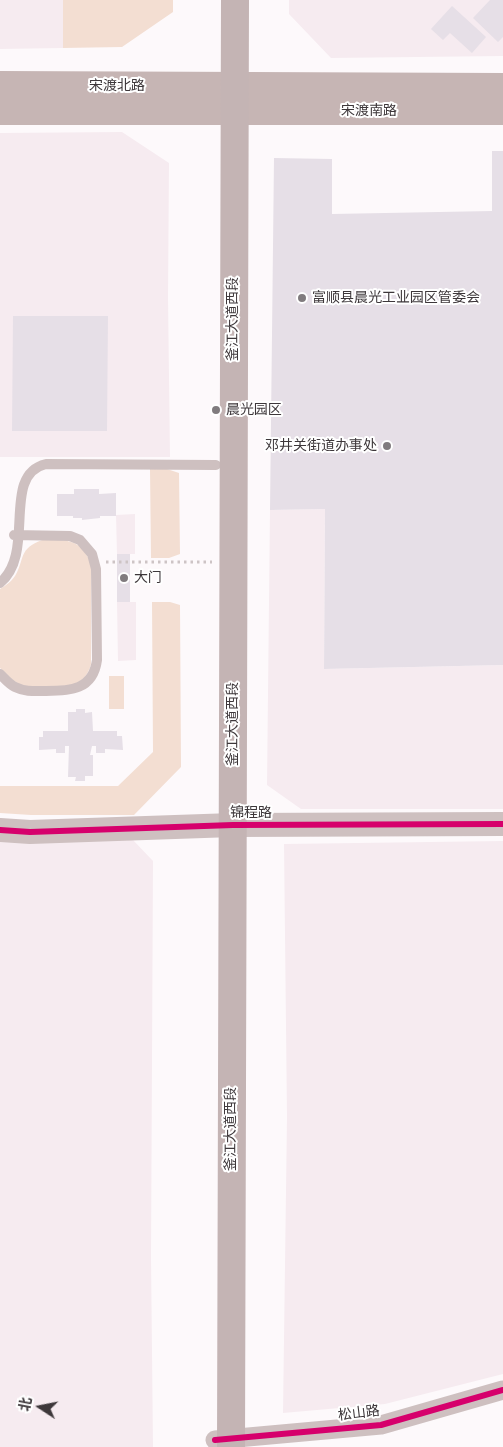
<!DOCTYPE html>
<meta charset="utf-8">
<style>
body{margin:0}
#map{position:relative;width:503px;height:1447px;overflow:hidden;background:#fdf9fb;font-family:"Roboto Condensed","Noto Sans SC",sans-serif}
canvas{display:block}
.north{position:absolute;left:15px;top:1382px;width:50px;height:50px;-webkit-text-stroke:4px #fff;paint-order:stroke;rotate:281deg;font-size:14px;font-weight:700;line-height:20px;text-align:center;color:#3d373a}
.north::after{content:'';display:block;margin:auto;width:18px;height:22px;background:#3d373a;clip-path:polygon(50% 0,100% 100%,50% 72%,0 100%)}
</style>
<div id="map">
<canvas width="503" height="1447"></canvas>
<div class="north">北</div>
</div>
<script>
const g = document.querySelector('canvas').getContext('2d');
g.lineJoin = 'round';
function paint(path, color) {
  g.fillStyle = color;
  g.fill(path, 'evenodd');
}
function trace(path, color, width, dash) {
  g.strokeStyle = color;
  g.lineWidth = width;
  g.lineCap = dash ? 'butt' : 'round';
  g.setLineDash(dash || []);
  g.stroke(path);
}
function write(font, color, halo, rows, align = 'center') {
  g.font = font + ' "Roboto Condensed","Noto Sans SC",sans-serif';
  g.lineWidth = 4;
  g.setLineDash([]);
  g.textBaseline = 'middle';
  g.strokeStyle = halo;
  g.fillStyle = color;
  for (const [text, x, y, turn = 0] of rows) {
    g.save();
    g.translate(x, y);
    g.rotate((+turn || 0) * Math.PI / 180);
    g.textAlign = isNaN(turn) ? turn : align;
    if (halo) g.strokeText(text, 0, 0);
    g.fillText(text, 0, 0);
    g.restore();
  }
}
const built = new Path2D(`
 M 0,0 L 63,0 L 63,48 L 0,49 Z
 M 289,0 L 503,0 L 503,56 L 331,58 L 289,14 Z
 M 122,132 L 169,163 L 168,297 L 170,457 L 0,457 L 0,133 Z
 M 325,509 L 324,669 L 503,665 L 503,809 L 301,809 L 267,785 L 270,510 Z
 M 135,514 L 135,554 L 117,554 L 116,515 Z
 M 117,602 L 136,602 L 136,660 L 118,661 Z
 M 133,840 L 153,861 L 151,1257 L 153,1447 L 0,1447 L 0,842 Z
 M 503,841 L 503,1374 L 385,1404 L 283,1413 L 287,1117 L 284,844 Z`);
const green = new Path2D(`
 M 63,0 L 173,0 L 173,12 L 122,47 L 63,48 Z
 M 150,469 L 167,469 L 179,473 L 180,554 L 169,558 L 151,558 Z
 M 42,540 C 67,540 81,538 91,564 L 91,664 C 85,688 66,686 46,687 C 38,687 29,688 22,685 C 13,682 7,674 0,668 L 0,589 C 6,585 11,582 15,576 C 25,559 18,549 42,540 Z
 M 152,602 L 170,602 L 180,605 L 181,767 L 134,815 L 31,815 L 0,813 L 0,786 L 118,786 L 153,752 Z
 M 109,676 L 124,676 L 124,709 L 109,709 Z`);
const building = new Path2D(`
 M 490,0 L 503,0 L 503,37 L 498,42 L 473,18 Z
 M 452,6 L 486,37 L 472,53 L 450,33 L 443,40 L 431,29 Z
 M 492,151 L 503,151 L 503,665 L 324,669 L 325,509 L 270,510 L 274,158 L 332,159 L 332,214 L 492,211 Z
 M 13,316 L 108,316 L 107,431 L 12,431 Z
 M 74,489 L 99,489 L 99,494 L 116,493 L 116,516 L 100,516 L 100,518 L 82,520 L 82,518 L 73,518 L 73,516 L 57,516 L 57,494 L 74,494 Z
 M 117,554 L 130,554 L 130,602 L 117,602 Z
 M 76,709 L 85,709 L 85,713 L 92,712 L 93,731 L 117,731 L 117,736 L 122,736 L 123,750 L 105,749 L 105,753 L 96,753 L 96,746 L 92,746 L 90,755 L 93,755 L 93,776 L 85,776 L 85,781 L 75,781 L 76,777 L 68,777 L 69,746 L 65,746 L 65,753 L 56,753 L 56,749 L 39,750 L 39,737 L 43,737 L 43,731 L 68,731 L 68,712 L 76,712 Z`);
const path = new Path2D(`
 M 106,562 L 212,562`);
const service = new Path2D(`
 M 0,583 C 37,552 0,475 46,464 L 216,465
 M 0,674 C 5,679 9,684 15,687 C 25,692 35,691 46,691 C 70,691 93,690 97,660 L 96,569 L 92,554 L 80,540 L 70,536 L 14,535`);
const minor = new Path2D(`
 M 215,1440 L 381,1425 L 503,1390`);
const tertiary = new Path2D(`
 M 0,830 L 30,832 L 233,825 L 503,824`);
const secondary = new Path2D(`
 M 0,85 L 503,87
 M 0,111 L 503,111`);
const trunk = new Path2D(`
 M 231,1447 L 235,0`);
const cycleway = new Path2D(`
 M 0,830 L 30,832 L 233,825 L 503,824
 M 215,1440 L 381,1425 L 503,1390`);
const markers = [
 [302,298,5,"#807b7e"],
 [216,410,5,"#807b7e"],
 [387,446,5,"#807b7e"],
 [124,578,5,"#807b7e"]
];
const streetNames = [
 ["宋渡北路",117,86],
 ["宋渡南路",369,111],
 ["釜江大道西段",233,319,-90],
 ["釜江大道西段",233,724,-90],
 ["锦程路",251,813],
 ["釜江大道西段",231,1129,-90],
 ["松山路",359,1414,-7]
];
const poiNames = [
 ["富顺县晨光工业园区管委会",312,298],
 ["晨光园区",226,410],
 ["邓井关街道办事处",377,446,"right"],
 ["大门",134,578]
];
paint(built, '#f6ebf0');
paint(green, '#f3ded2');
paint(building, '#e6dfe7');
trace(path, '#cdc4c5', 3, [2.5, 4]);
trace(service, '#cec0c0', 10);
trace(minor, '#cec0c0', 19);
trace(tertiary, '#cec0c0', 24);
trace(secondary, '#c6b5b4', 28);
trace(trunk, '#c4b4b4', 28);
trace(cycleway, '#d6006c', 6);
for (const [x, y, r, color] of markers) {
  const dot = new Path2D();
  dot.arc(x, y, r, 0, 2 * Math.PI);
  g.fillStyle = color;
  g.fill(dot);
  trace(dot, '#fff', 2);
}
write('14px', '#3d373a', '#fff', streetNames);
write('14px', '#3d373a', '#fff', poiNames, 'left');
</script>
